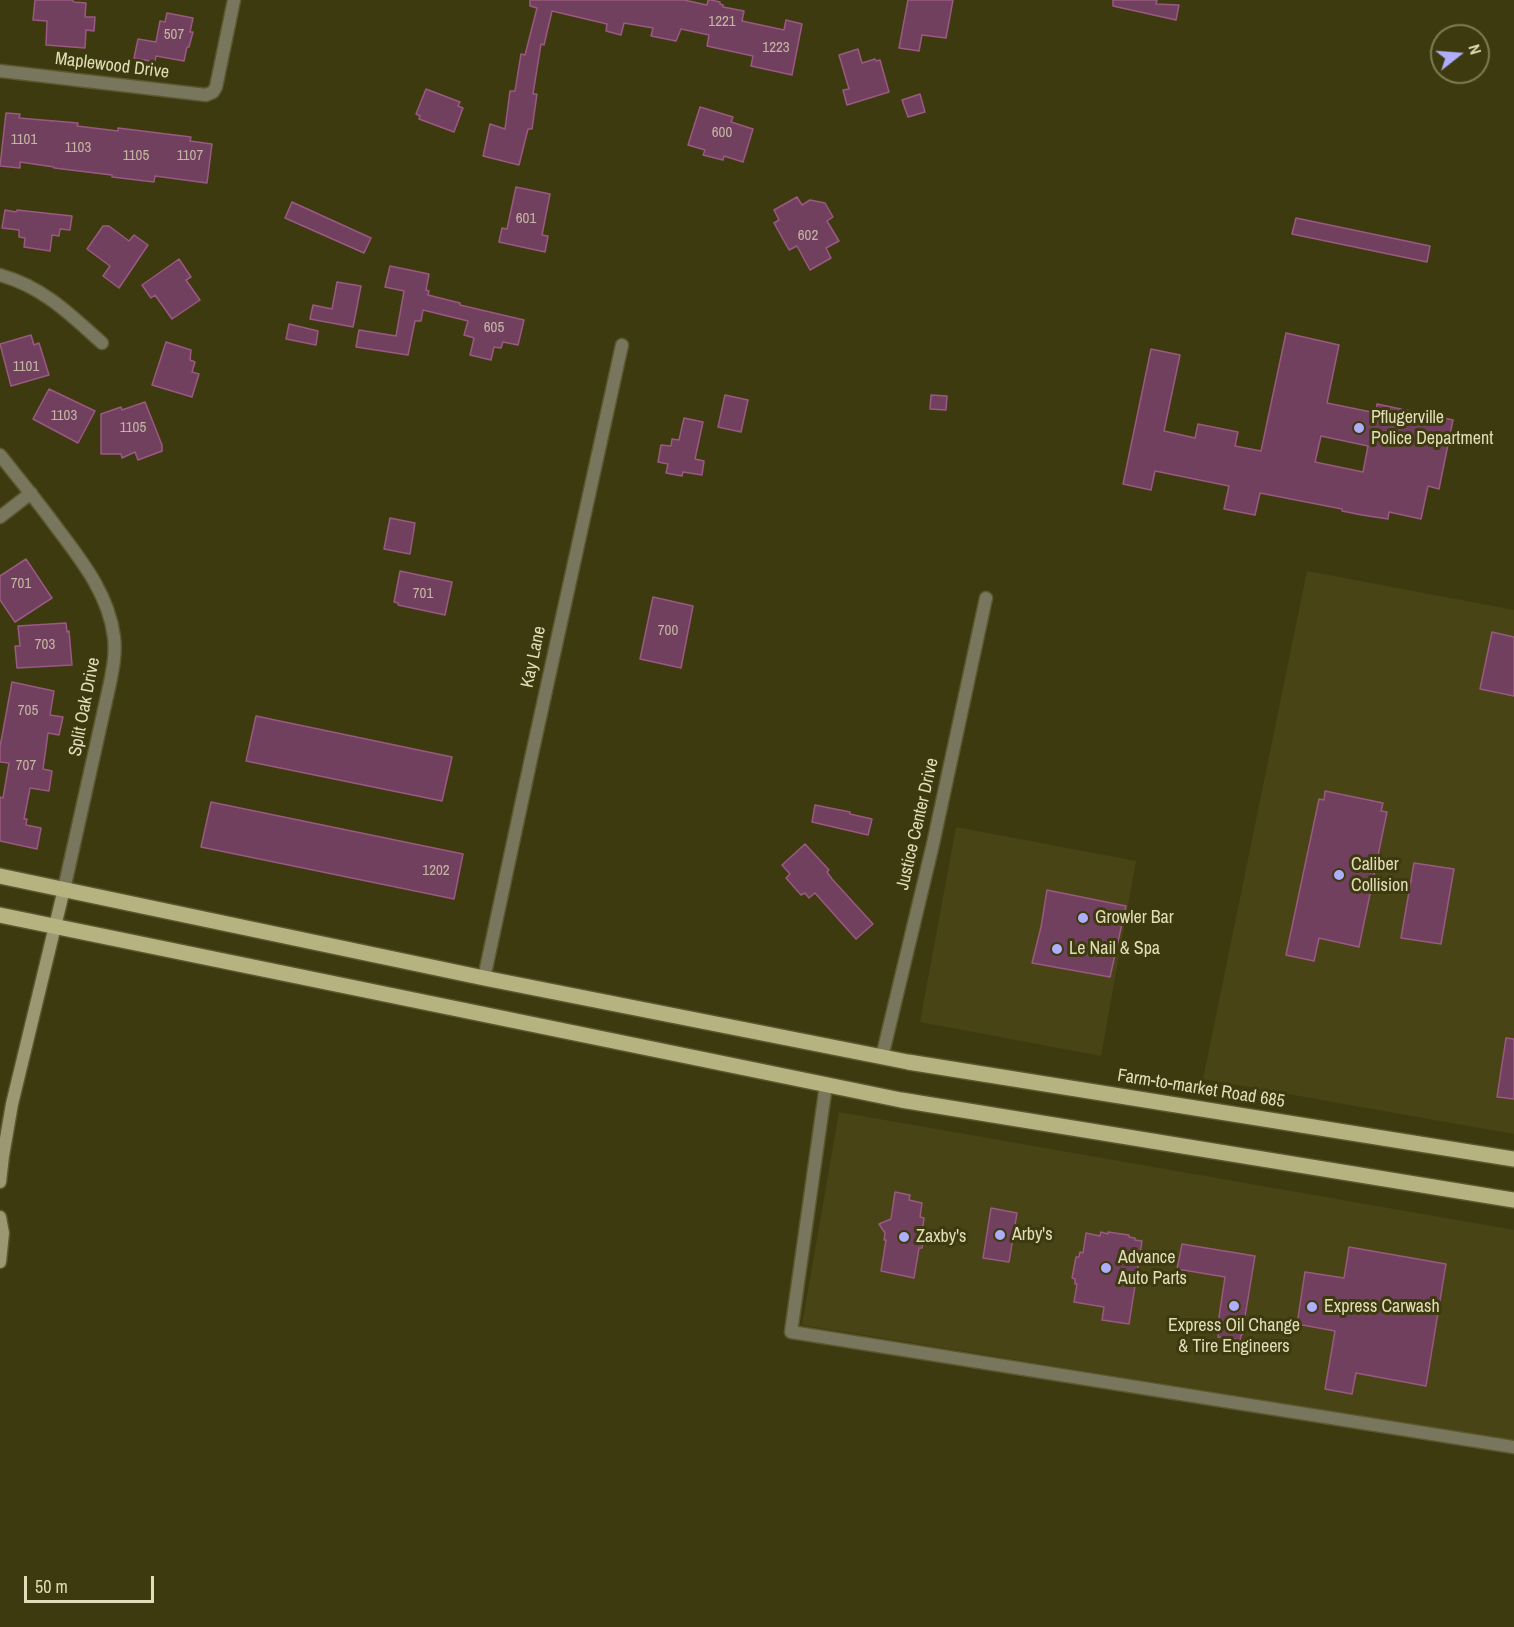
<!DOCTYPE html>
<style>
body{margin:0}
#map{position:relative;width:1514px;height:1627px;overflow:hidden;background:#3e3a10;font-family:"Archivo Narrow",sans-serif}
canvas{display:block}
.north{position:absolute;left:1430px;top:24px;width:60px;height:60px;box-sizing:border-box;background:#3e3a10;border:2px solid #7f7b53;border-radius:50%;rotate:73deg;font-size:16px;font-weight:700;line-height:24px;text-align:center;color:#e0ddb8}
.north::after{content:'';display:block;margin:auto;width:21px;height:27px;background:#aeaefa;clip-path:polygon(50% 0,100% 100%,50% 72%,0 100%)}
.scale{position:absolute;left:24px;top:1576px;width:130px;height:27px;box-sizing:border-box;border:3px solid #e0ddb8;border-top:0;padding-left:8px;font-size:18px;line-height:21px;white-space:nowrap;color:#e0ddb8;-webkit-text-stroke:4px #3e3a10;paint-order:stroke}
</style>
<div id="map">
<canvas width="1514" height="1627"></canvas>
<div class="north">N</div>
<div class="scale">50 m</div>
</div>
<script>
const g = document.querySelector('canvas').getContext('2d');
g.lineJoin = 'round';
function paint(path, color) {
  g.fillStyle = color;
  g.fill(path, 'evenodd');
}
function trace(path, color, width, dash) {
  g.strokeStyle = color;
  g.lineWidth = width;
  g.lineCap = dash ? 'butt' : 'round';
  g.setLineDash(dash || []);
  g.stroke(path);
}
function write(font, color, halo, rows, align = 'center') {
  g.font = font + ' "Archivo Narrow",sans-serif';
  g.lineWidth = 6;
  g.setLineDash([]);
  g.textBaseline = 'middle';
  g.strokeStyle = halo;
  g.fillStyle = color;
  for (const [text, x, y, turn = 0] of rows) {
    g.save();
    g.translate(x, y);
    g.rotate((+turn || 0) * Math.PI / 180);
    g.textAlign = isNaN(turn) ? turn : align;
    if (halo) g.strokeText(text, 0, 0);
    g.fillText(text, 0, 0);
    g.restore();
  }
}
const built = new Path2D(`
 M 1307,571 L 1514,610 L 1514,1134 L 1203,1079 Z
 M 956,827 L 1136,861 L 1101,1056 L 920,1022 Z
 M 839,1112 L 1514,1230 L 1514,1440 L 802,1325 Z`);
const building = new Path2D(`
 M 35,0 L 72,0 L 74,2 L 86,3 L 85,17 L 95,17 L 94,31 L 86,30 L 85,48 L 46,45 L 47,21 L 33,20 Z
 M 530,0 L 684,0 L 707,5 L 708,0 L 711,0 L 720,2 L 720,4 L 723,5 L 723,7 L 744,11 L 742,21 L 784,30 L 786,20 L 802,24 L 792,75 L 751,66 L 753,56 L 707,46 L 709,35 L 681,29 L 676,41 L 651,36 L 653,28 L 624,23 L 621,35 L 606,31 L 607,24 L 552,11 L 544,45 L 541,44 L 533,94 L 537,94 L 532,129 L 528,129 L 519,165 L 483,156 L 490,124 L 505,129 L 510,91 L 515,91 L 521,54 L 525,55 L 537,8 L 530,6 Z
 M 908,0 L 953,0 L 946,38 L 922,35 L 919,51 L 899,48 Z
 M 1113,0 L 1157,0 L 1156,4 L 1179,5 L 1176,20 L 1113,6 Z
 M 167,13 L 193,18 L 190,32 L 193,32 L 189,47 L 187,47 L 184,61 L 156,56 L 155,62 L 134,58 L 138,39 L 156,42 L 160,21 L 165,22 Z
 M 858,49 L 862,63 L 875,59 L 876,61 L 880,60 L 889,92 L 847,105 L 843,90 L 849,89 L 839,55 Z
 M 426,89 L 460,102 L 458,106 L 463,108 L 454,132 L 419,119 L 420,116 L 416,114 Z
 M 920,94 L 925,112 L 908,117 L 902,100 Z
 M 700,107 L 733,117 L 731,122 L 753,129 L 743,162 L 724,156 L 723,160 L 703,155 L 705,150 L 688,145 Z
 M 6,113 L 20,114 L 19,118 L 78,123 L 77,126 L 118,131 L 118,128 L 191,137 L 190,141 L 212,144 L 207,183 L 155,176 L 154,182 L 112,177 L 112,175 L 54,168 L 54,167 L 20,162 L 20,168 L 0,166 Z
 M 516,187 L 550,194 L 542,235 L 548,236 L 545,252 L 499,242 L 502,228 L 507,229 Z
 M 797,197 L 802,205 L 810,200 L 825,203 L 833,217 L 827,221 L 839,241 L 826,248 L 831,258 L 810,270 L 797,246 L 789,250 L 774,223 L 779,220 L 774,210 Z
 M 292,202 L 371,238 L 364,253 L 285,218 Z
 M 5,210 L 16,212 L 17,210 L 72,216 L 70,230 L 60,229 L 59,236 L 52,235 L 50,251 L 24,247 L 25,238 L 19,237 L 19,230 L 2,228 Z
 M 1296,218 L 1430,246 L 1427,262 L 1292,234 Z
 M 103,226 L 109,226 L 129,241 L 134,235 L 148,245 L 119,288 L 103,276 L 110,266 L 87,249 Z
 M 179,259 L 191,277 L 186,280 L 200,300 L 172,319 L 155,295 L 151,298 L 142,285 Z
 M 390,266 L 429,274 L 426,290 L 429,291 L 428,295 L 460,303 L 460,305 L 524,320 L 518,345 L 503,342 L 501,348 L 494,347 L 491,360 L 470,355 L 474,338 L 464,335 L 468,321 L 423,310 L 421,321 L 415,321 L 408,355 L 356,347 L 359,330 L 396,336 L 404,291 L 385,287 Z
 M 337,282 L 361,286 L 353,327 L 310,319 L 313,305 L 332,309 Z
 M 289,324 L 318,331 L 316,345 L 286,339 Z
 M 1286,333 L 1339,345 L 1327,403 L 1376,413 L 1377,404 L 1453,420 L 1439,489 L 1428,486 L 1421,519 L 1389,512 L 1388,519 L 1362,515 L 1342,511 L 1342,509 L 1260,493 L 1255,515 L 1224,509 L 1229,486 L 1155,471 L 1151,490 L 1123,484 L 1151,349 L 1180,355 L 1164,431 L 1195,438 L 1198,424 L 1238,432 L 1235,446 L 1261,451 ZM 1321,436 L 1368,446 L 1363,472 L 1315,462 Z
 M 31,335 L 34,345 L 39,343 L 49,375 L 11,386 L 0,344 Z
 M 166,342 L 191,350 L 190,360 L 195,362 L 192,372 L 199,374 L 192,397 L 152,385 Z
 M 49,389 L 95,411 L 78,443 L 33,419 Z
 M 725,395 L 748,400 L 741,432 L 718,427 Z
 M 931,395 L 947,396 L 946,410 L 930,409 Z
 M 145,402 L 162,445 L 162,451 L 138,460 L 135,452 L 122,458 L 121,454 L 101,454 L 101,414 L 121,407 L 122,410 Z
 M 684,418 L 703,422 L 695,459 L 704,461 L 702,475 L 683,472 L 682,476 L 666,473 L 668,464 L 658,462 L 661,445 L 671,446 L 672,439 L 679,440 Z
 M 390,518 L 415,523 L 410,554 L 384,549 Z
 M 26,559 L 52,598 L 15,622 L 0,600 L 0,576 Z
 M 400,571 L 452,582 L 445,615 L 398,605 L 398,603 L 394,602 Z
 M 653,597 L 693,606 L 681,668 L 640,659 Z
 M 66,623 L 67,632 L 69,631 L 72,665 L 17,668 L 15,646 L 20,646 L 18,626 Z
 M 1492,632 L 1514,637 L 1514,696 L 1480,689 Z
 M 12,682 L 54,691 L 50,715 L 63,717 L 59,735 L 48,733 L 43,769 L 52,771 L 49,791 L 30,788 L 24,819 L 27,819 L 26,825 L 41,828 L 37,849 L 0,841 L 0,797 L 3,798 L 9,763 L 0,762 L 0,747 Z
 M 256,716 L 452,757 L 442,801 L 246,761 Z
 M 1325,791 L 1383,803 L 1381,811 L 1387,812 L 1359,947 L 1319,938 L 1314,961 L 1286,955 L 1319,799 L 1324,800 Z
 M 211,802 L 463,854 L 454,899 L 201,847 Z
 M 815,805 L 850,812 L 850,814 L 872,819 L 868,835 L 812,822 Z
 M 805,844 L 829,870 L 827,872 L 832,879 L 873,924 L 856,939 L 815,893 L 809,898 L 805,893 L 801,895 L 786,878 L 790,874 L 782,865 Z
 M 1414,863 L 1454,869 L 1441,944 L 1401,938 Z
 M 1047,890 L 1126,906 L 1110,977 L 1032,963 L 1041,927 Z
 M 1506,1038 L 1514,1039 L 1514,1099 L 1497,1097 Z
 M 895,1192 L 910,1195 L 909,1200 L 922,1203 L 920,1217 L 924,1218 L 922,1234 L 924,1234 L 922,1248 L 919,1248 L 914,1278 L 881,1271 L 886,1240 L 884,1240 L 885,1233 L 879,1224 L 891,1219 Z
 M 991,1208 L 1017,1213 L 1009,1262 L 983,1258 Z
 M 1101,1232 L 1108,1234 L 1108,1232 L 1129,1235 L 1129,1237 L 1135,1238 L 1135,1240 L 1142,1241 L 1129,1324 L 1102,1320 L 1104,1307 L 1074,1302 L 1077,1284 L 1075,1284 L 1075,1279 L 1072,1278 L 1076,1257 L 1079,1257 L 1080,1252 L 1083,1253 L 1086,1233 L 1100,1236 Z
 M 1182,1244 L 1255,1256 L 1242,1335 L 1241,1335 L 1240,1340 L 1218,1337 L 1219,1330 L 1217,1330 L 1225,1277 L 1177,1269 Z
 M 1349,1247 L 1446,1264 L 1426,1386 L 1356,1373 L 1352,1394 L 1325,1389 L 1335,1331 L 1297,1324 L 1305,1272 L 1344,1278 Z`);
const street = new Path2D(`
 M 0,71 L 206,95 L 213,92 L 216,87 L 234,0
 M 0,275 C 43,287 70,314 102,343
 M 0,455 C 19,479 39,503 57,528 C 82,561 109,595 114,637 C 116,653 113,668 110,683 L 64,889
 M 0,517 L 31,493
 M 484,978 L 532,754 L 622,345
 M 882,1057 L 933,844 L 986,598
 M 826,1085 L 791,1332 L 1514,1447`);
const secondary = new Path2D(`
 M 0,1182 L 3,1156 L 12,1104 L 64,889
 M 0,1217 L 3,1233 L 0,1262`);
const primary = new Path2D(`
 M 0,876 L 484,978 L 908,1062 L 1514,1159
 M 0,915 L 901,1100 L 1514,1200`);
const markers = [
 [1359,428,6,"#aeaefa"],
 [1339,875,6,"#aeaefa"],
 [1083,918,6,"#aeaefa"],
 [1057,949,6,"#aeaefa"],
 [1000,1235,6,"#aeaefa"],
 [904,1237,6,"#aeaefa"],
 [1106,1268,6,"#aeaefa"],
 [1234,1306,6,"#aeaefa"],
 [1312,1307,6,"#aeaefa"]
];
const numberNames = [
 ["1221",722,22],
 ["507",174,35],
 ["1223",776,48],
 ["600",722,133],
 ["1101",24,140],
 ["1103",78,148],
 ["1105",136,156],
 ["1107",190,156],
 ["601",526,219],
 ["602",808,236],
 ["605",494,328],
 ["1101",26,367],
 ["1103",64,416],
 ["1105",133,428],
 ["701",21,584],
 ["701",423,594],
 ["700",668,631],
 ["703",45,645],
 ["705",28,711],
 ["707",26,766],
 ["1202",436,871]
];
const streetNames = [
 ["Maplewood Drive",112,66,7],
 ["Kay Lane",534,657,-78],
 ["Split Oak Drive",85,707,-79],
 ["Justice Center Drive",918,824,-77],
 ["Farm-to-market Road 685",1201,1089,9]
];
const poiNames = [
 ["Pflugerville",1371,418],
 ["Police Department",1371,439],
 ["Caliber",1351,865],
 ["Collision",1351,886],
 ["Growler Bar",1095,918],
 ["Le Nail & Spa",1069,949],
 ["Arby's",1012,1235],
 ["Zaxby's",916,1237],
 ["Advance",1118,1258],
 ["Auto Parts",1118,1279],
 ["Express Carwash",1324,1307],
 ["Express Oil Change",1234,1326,"center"],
 ["& Tire Engineers",1234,1347,"center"]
];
paint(built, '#494415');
paint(building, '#71405e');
trace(building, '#9a5981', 1.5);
trace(street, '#5b572e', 15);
trace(secondary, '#5b572e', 15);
trace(primary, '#5b572e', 18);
trace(street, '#78775e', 12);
trace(secondary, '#9c9972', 12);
trace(primary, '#b7b380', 15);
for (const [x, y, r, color] of markers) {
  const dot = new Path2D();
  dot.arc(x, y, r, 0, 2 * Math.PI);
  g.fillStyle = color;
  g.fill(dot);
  trace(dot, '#3e3a10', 2);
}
write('15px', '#c4b6a2', null, numberNames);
write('18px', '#e0ddb8', '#3e3a10', streetNames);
write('18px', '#e0ddb8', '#3e3a10', poiNames, 'left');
</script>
